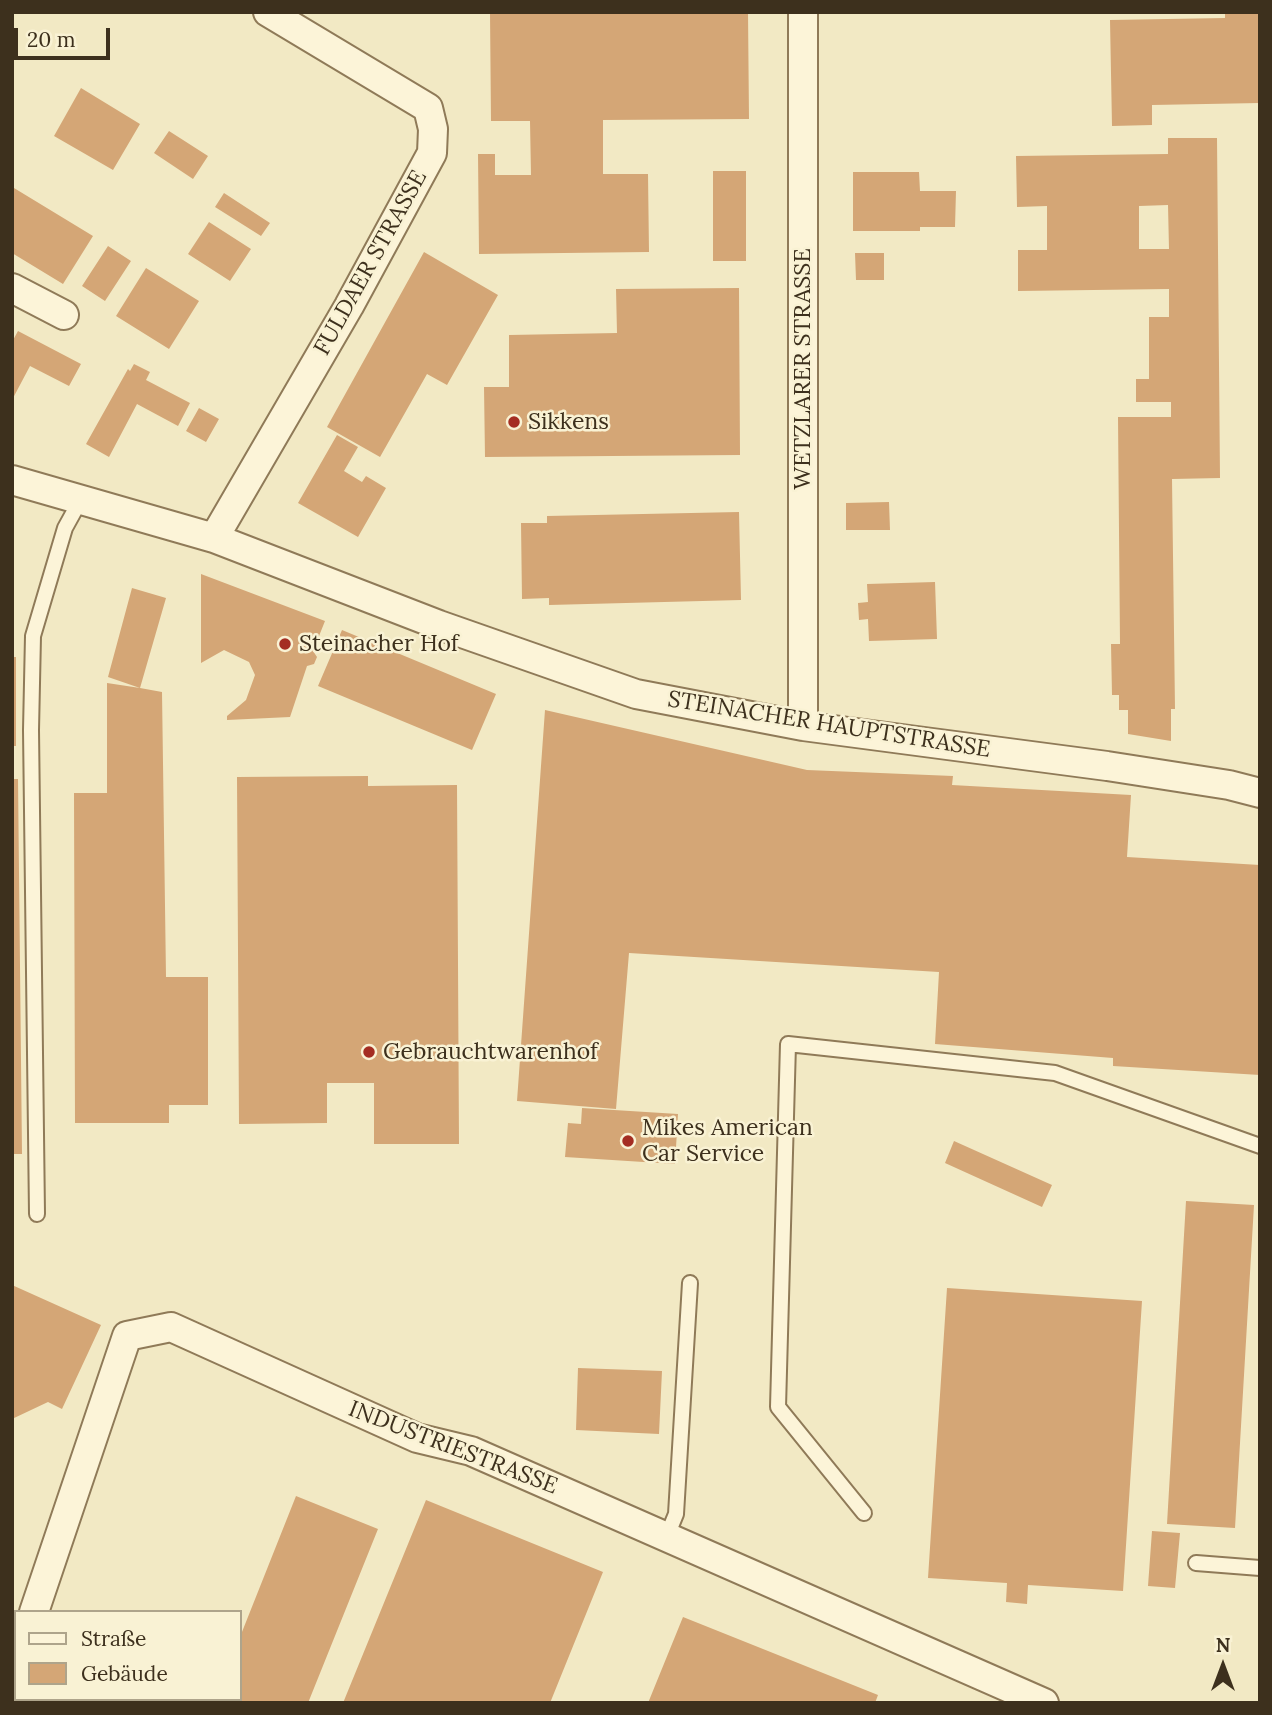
<!DOCTYPE html>
<meta charset="utf-8">
<style>
body{margin:0}
#map{position:relative;width:1272px;height:1715px;overflow:hidden;background:#f2e9c4;font-family:Lora,serif}
canvas{display:block}
.frame{position:absolute;inset:0;border:14px solid #3d301d;pointer-events:none}
.legend{position:absolute;left:14px;top:1610px;width:228px;height:91px;box-sizing:border-box;background:#f9f2d4;border:2px solid #aea48b;margin:0;padding:9px 12px;list-style:none;font-size:21px;color:#3d301d}
.legend li{display:flex;align-items:center;gap:14px;height:35px}
.legend b{width:35px;border:2px solid #aea48b}
.north{position:absolute;left:1188px;top:1631px;width:70px;height:70px;-webkit-text-stroke:5px #f9f2d4;paint-order:stroke;rotate:0deg;font-size:19px;font-weight:700;line-height:28px;text-align:center;color:#3d301d}
.north::after{content:'';display:block;margin:auto;width:24px;height:32px;background:#3d301d;clip-path:polygon(50% 0,100% 100%,50% 72%,0 100%)}
.scale{position:absolute;left:14px;top:28px;width:96px;height:32px;box-sizing:border-box;border:4px solid #3d301d;border-top:0;padding-left:9px;font-size:21px;line-height:24px;white-space:nowrap;color:#3d301d;-webkit-text-stroke:5px #f9f2d4;paint-order:stroke}
</style>
<div id="map">
<canvas width="1272" height="1715"></canvas>
<div class="frame"></div>
<ul class="legend">
<li><b style="height:9px;background:#fcf4d8"></b>Straße</li>
<li><b style="height:19px;background:#d4a676"></b>Gebäude</li>
</ul>
<div class="north">N</div>
<div class="scale">20 m</div>
</div>
<script>
const g = document.querySelector('canvas').getContext('2d');
g.lineJoin = 'round';
function paint(path, color) {
  g.fillStyle = color;
  g.fill(path, 'evenodd');
}
function trace(path, color, width, dash) {
  g.strokeStyle = color;
  g.lineWidth = width;
  g.lineCap = dash ? 'butt' : 'round';
  g.setLineDash(dash || []);
  g.stroke(path);
}
function write(font, color, halo, rows, align = 'center') {
  g.font = font + ' Lora,serif';
  g.lineWidth = 5;
  g.setLineDash([]);
  g.textBaseline = 'middle';
  g.strokeStyle = halo;
  g.fillStyle = color;
  for (const [text, x, y, turn = 0] of rows) {
    g.save();
    g.translate(x, y);
    g.rotate((+turn || 0) * Math.PI / 180);
    g.textAlign = isNaN(turn) ? turn : align;
    if (halo) g.strokeText(text, 0, 0);
    g.fillText(text, 0, 0);
    g.restore();
  }
}
const building = new Path2D(`
 M 490,12 L 748,12 L 749,119 L 603,120 L 603,174 L 648,174 L 649,252 L 479,254 L 478,154 L 495,154 L 495,175 L 531,175 L 530,121 L 491,121 Z
 M 1225,12 L 1260,12 L 1260,103 L 1152,105 L 1152,125 L 1112,126 L 1110,20 L 1225,18 Z
 M 81,88 L 140,124 L 113,170 L 54,136 Z
 M 169,131 L 208,156 L 193,179 L 154,153 Z
 M 1168,138 L 1217,138 L 1220,478 L 1172,479 L 1175,709 L 1171,709 L 1171,741 L 1128,734 L 1128,710 L 1119,710 L 1119,695 L 1112,695 L 1111,644 L 1120,644 L 1118,417 L 1171,417 L 1171,402 L 1136,402 L 1136,379 L 1149,379 L 1149,317 L 1169,317 L 1169,289 L 1018,291 L 1018,250 L 1047,250 L 1047,206 L 1017,207 L 1016,156 L 1168,154 ZM 1168,205 L 1169,249 L 1139,249 L 1139,206 Z
 M 713,171 L 746,171 L 746,261 L 713,261 Z
 M 853,172 L 919,172 L 920,191 L 956,191 L 955,227 L 920,227 L 920,231 L 853,231 Z
 M 14,188 L 93,236 L 63,284 L 12,253 Z
 M 224,193 L 270,223 L 261,236 L 215,207 Z
 M 209,222 L 251,249 L 230,281 L 188,254 Z
 M 108,246 L 131,261 L 105,301 L 82,286 Z
 M 424,252 L 498,295 L 447,385 L 427,374 L 380,457 L 327,427 Z
 M 855,253 L 884,253 L 884,280 L 856,280 Z
 M 146,268 L 199,301 L 169,349 L 116,316 Z
 M 739,288 L 740,455 L 485,457 L 484,387 L 509,387 L 509,335 L 617,333 L 616,289 Z
 M 18,331 L 81,364 L 69,386 L 30,366 L 12,400 L 12,342 Z
 M 134,364 L 150,372 L 146,380 L 190,403 L 178,426 L 137,404 L 109,457 L 86,444 L 128,369 L 130,371 Z
 M 199,408 L 219,419 L 206,442 L 186,431 Z
 M 337,435 L 358,447 L 344,471 L 362,482 L 366,476 L 386,488 L 358,537 L 298,503 Z
 M 889,502 L 890,530 L 846,530 L 846,503 Z
 M 739,512 L 741,600 L 549,605 L 549,598 L 522,599 L 521,523 L 547,523 L 547,516 Z
 M 201,574 L 325,621 L 313,651 L 317,657 L 314,664 L 307,666 L 290,717 L 227,720 L 227,716 L 246,700 L 255,675 L 249,662 L 224,650 L 201,663 Z
 M 935,582 L 937,639 L 869,641 L 868,619 L 859,620 L 858,603 L 868,602 L 867,584 Z
 M 132,588 L 166,598 L 140,688 L 162,692 L 166,977 L 208,977 L 208,1105 L 169,1105 L 169,1123 L 75,1123 L 74,793 L 107,793 L 107,683 L 140,688 L 108,677 Z
 M 342,630 L 496,694 L 472,750 L 318,686 Z
 M 12,657 L 16,657 L 16,746 L 12,746 Z
 M 545,710 L 807,770 L 953,776 L 952,785 L 1131,795 L 1127,857 L 1260,865 L 1260,1075 L 1113,1066 L 1113,1058 L 935,1044 L 939,972 L 629,953 L 616,1109 L 517,1101 Z
 M 368,776 L 368,786 L 457,785 L 459,1144 L 374,1144 L 374,1083 L 327,1083 L 327,1123 L 239,1124 L 237,777 Z
 M 12,779 L 18,779 L 22,1154 L 12,1154 Z
 M 582,1108 L 678,1114 L 675,1164 L 565,1157 L 568,1123 L 581,1124 Z
 M 954,1141 L 1052,1185 L 1042,1207 L 945,1163 Z
 M 1186,1201 L 1254,1205 L 1235,1528 L 1167,1524 Z
 M 12,1285 L 101,1325 L 62,1409 L 48,1402 L 12,1419 Z
 M 947,1288 L 1142,1301 L 1123,1591 L 1028,1585 L 1027,1604 L 1006,1602 L 1007,1583 L 928,1578 Z
 M 578,1368 L 662,1371 L 659,1434 L 576,1430 Z
 M 296,1496 L 378,1529 L 308,1703 L 214,1703 L 215,1699 L 240,1699 L 240,1637 Z
 M 426,1500 L 603,1572 L 550,1703 L 343,1703 Z
 M 1152,1531 L 1180,1533 L 1175,1588 L 1148,1586 Z
 M 683,1617 L 878,1695 L 875,1703 L 648,1703 Z`);
const lane = new Path2D(`
 M 37,1214 L 31,730 L 33,636 L 65,528 L 81,499
 M 864,1513 L 778,1407 L 788,1044 L 1055,1073 L 1260,1146
 M 667,1536 L 676,1514 L 690,1283
 M 1196,1563 L 1260,1568`);
const street = new Path2D(`
 M 12,288 L 64,315
 M 12,480 L 214,538 L 439,625 L 636,694 L 803,726 L 1107,766 L 1229,785 L 1260,793
 M 214,538 L 349,306 L 432,153 L 433,129 L 428,108 L 268,12
 M 803,726 L 803,12
 M 34,1612 L 127,1336 L 171,1327 L 417,1438 L 471,1451 L 1044,1703
 M 12,1675 L 16,1665`);
const markers = [
 [514,422,7,"#a42d22"],
 [285,644,7,"#a42d22"],
 [369,1052,7,"#a42d22"],
 [628,1141,7,"#a42d22"]
];
const streetNames = [
 ["FULDAER STRASSE",371,263,-61],
 ["WETZLARER STRASSE",803,369,-90],
 ["STEINACHER HAUPTSTRASSE",829,725,9],
 ["INDUSTRIESTRASSE",453,1448,21]
];
const poiNames = [
 ["Sikkens",528,422],
 ["Steinacher Hof",299,644],
 ["Gebrauchtwarenhof",383,1052],
 ["Mikes American",642,1128],
 ["Car Service",642,1154]
];
paint(building, '#d4a676');
trace(lane, '#8f7a58', 18);
trace(street, '#8f7a58', 32);
trace(lane, '#fcf4d8', 14);
trace(street, '#fcf4d8', 28);
for (const [x, y, r, color] of markers) {
  const dot = new Path2D();
  dot.arc(x, y, r, 0, 2 * Math.PI);
  g.fillStyle = color;
  g.fill(dot);
  trace(dot, '#f9f2d4', 2.5);
}
write('23px', '#3d301d', '#f9f2d4', streetNames);
write('23px', '#3d301d', '#f9f2d4', poiNames, 'left');
</script>
